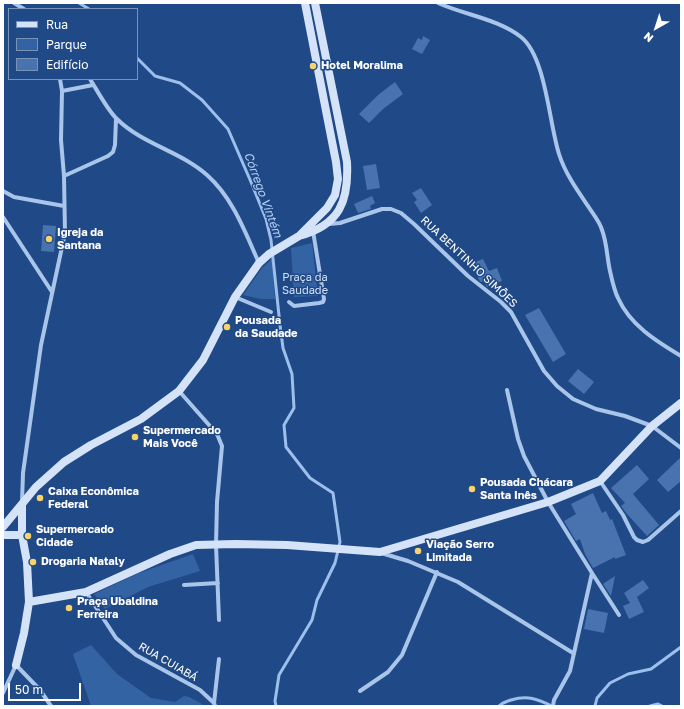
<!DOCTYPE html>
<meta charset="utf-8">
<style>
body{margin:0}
#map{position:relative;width:684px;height:709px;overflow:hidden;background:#204987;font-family:"Golos Text",sans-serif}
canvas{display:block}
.frame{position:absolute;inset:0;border:4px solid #fff;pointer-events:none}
.legend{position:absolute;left:8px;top:8px;width:130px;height:72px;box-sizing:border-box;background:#204987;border:1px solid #7992b7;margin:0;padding:5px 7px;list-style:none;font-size:12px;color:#fff}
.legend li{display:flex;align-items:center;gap:8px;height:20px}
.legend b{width:20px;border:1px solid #7992b7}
.north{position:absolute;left:636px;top:8px;width:40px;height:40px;-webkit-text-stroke:3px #204987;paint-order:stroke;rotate:219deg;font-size:11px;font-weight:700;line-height:16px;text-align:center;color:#fff}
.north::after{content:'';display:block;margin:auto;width:14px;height:18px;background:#fff;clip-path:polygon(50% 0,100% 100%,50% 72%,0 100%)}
.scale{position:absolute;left:8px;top:683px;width:73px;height:18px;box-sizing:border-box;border:2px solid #fff;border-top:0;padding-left:5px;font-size:12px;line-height:14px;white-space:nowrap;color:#fff;-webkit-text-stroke:3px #204987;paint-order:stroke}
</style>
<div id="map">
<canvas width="684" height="709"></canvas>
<div class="frame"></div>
<ul class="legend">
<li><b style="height:5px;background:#d5e3f8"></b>Rua</li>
<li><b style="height:11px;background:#3463a4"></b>Parque</li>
<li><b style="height:11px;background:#4973af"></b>Edifício</li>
</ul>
<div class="north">N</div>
<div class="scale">50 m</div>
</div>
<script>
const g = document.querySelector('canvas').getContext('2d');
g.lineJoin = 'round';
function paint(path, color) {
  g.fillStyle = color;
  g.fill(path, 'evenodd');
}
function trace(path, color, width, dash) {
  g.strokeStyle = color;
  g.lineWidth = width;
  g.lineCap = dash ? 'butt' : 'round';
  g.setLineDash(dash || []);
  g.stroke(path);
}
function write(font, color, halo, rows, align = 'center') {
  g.font = font + ' "Golos Text",sans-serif';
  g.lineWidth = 3;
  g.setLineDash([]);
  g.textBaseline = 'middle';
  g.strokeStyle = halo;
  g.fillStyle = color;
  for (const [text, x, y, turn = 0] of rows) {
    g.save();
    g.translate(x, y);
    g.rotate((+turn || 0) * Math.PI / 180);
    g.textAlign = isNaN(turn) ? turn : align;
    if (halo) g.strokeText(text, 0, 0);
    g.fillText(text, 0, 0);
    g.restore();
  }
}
const green = new Path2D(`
 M 312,243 L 318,296 L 294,297 L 291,248 Z
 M 272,259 L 275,299 L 261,299 L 243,295 L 262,268 Z
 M 193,554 L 200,571 L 148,587 L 105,609 L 94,594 L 139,573 Z
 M 91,645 L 117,674 L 151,698 L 175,702 L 184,696 L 189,697 L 202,704 L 202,706 L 91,706 L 73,654 Z`);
const stream = new Path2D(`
 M 79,3 L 89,9
 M 137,58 L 155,76 L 180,83 L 202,100 L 228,129 L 251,182 L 266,219 L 271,240 L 280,325 L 283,348 L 292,374 L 294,408 L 284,425 L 286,447 L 310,478 L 333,493 L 340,542 L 335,563 L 317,600 L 312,620 L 279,675 L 275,701 L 276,706
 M 499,706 C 503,702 506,702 511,700 C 528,695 537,699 552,706
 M 595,706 L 597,698 L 610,683 L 628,674 L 651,669 L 681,647
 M 650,706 L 658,704 L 662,706`);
const building = new Path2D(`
 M 423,36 L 430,40 L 422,54 L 412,49 L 418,38 L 422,40 Z
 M 395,82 L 403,94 L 383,109 L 369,123 L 359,114 L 378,95 Z
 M 376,164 L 380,188 L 367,190 L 363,166 Z
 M 421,188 L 432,205 L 421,213 L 414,202 L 417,200 L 412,193 Z
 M 372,196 L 375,203 L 370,206 L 371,209 L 358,213 L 354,204 Z
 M 43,225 L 56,226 L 54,252 L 41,251 Z
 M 483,259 L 489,271 L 497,268 L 502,281 L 487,287 L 484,281 L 481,282 L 479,280 L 476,273 L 480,271 L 475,262 Z
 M 539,308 L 566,354 L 553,362 L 525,315 Z
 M 578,369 L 594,382 L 584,394 L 568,381 Z
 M 681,457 L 681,481 L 668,492 L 657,480 Z
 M 637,465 L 649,479 L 633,494 L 659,525 L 647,536 L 627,514 L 621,506 L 625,503 L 611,488 Z
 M 593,493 L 602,513 L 606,511 L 610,520 L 612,519 L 626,555 L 615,559 L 615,557 L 593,568 L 585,554 L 580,539 L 576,541 L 564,521 L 576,514 L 571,504 Z
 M 615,576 L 611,596 L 603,584 Z
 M 643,580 L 649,588 L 637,597 L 644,612 L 629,619 L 623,606 L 630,603 L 624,593 Z
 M 588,609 L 608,613 L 604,633 L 584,629 Z`);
const street = new Path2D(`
 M 14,3 L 24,9
 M 438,3 C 465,15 498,19 521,37 C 546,57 549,123 559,154 C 565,173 577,190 588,206 C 593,214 600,222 602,230 C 607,243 607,258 610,271 C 612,280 614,290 618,298 C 630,325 656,341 681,356
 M 90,79 C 97,90 108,111 117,119 C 142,144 180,151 207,175 C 233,198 245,232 259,263
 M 62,91 L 93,85
 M 64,176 L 108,156 L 113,152 L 115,145 L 116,119
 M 3,191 L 14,197 L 64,206
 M 3,217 L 52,292
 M 329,224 L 340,223 L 382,209 L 391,209 L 401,213 L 414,224 L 468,276 L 501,302 L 511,312 L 544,371 L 557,386 L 573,399 L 596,409 L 625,416 L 652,426 L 681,448
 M 235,297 L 271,312
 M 289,302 L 294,306 L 319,303 L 323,302 L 324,299 L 313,231
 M 507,390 L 518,439 L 524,456 L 548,502 L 592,573 L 570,671 L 554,700 L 553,706
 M 179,391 L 217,434 L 222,446 L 217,502 L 216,545 L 219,620
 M 600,481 L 623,515 L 634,537 L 637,540 L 643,542 L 648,540 L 681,511
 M 22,502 L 23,473 L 41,345 L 65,233 L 64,176 L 61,140 L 62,91 L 60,79
 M 381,553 L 408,561 L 458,582 L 573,653
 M 592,573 L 619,615
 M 184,585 L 218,583
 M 86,592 L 116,638 L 136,655 L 200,690 L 214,703 L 215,706
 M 360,691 L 388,672 L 402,655 L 437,572
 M 3,693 L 16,665 L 40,690 L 51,706
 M 214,703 L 219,659`);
const secondary = new Path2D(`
 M 299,236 C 340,225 349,201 347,162 L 315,3
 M 3,527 L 36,487 L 64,462 L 91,445 L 141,419 L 179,391 L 203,360 L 235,297 L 259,263 L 269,254 L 299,236 L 327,208 L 335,195 L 338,179 L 336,162 L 305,3
 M 3,535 L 22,535
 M 29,602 L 86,592 L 170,554 L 196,545 L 235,544 L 287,545 L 380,552 L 548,502 L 600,481 L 652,426 L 681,403
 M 16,665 L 24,633 L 29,602 L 27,562 L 22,535 L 22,505`);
const markers = [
 [313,66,4,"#f7d36a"],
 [49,239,4,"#f7d36a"],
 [227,327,4,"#f7d36a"],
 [135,437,4,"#f7d36a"],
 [472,489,4,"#f7d36a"],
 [40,498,4,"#f7d36a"],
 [28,536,4,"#f7d36a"],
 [418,551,4,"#f7d36a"],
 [33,562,4,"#f7d36a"],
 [69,608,4,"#f7d36a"]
];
const poiNames = [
 ["Hotel Moralima",321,66],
 ["Igreja da",57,233],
 ["Santana",57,246],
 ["Pousada",235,321],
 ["da Saudade",235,334],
 ["Supermercado",143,431],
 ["Mais Você",143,444],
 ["Pousada Chácara",480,483],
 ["Santa Inês",480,496],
 ["Caixa Econômica",48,492],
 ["Federal",48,505],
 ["Supermercado",36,530],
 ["Cidade",36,543],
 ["Viação Serro",426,545],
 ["Limitada",426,558],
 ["Drogaria Nataly",41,562],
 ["Praça Ubaldina",77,602],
 ["Ferreira",77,615]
];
const streetNames = [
 ["RUA BENTINHO SIMÕES",469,262,43],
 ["RUA CUIABÁ",168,662,30]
];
const parkNames = [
 ["Praça da",305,278],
 ["Saudade",305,291]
];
const waterNames = [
 ["Córrego Vintém",263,195,70]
];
paint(green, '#3463a4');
trace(stream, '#9dbfeb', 3);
paint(building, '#4973af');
trace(street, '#aac5ea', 4);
trace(secondary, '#d5e3f8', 8);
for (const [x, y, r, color] of markers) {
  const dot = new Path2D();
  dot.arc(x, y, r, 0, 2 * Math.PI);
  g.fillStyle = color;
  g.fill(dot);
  trace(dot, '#204987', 1.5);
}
write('bold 11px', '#fff', '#204987', poiNames, 'left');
write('11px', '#fff', '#204987', streetNames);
write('11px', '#cee0f7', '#204987', parkNames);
write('italic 12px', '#b5cff1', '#204987', waterNames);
</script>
